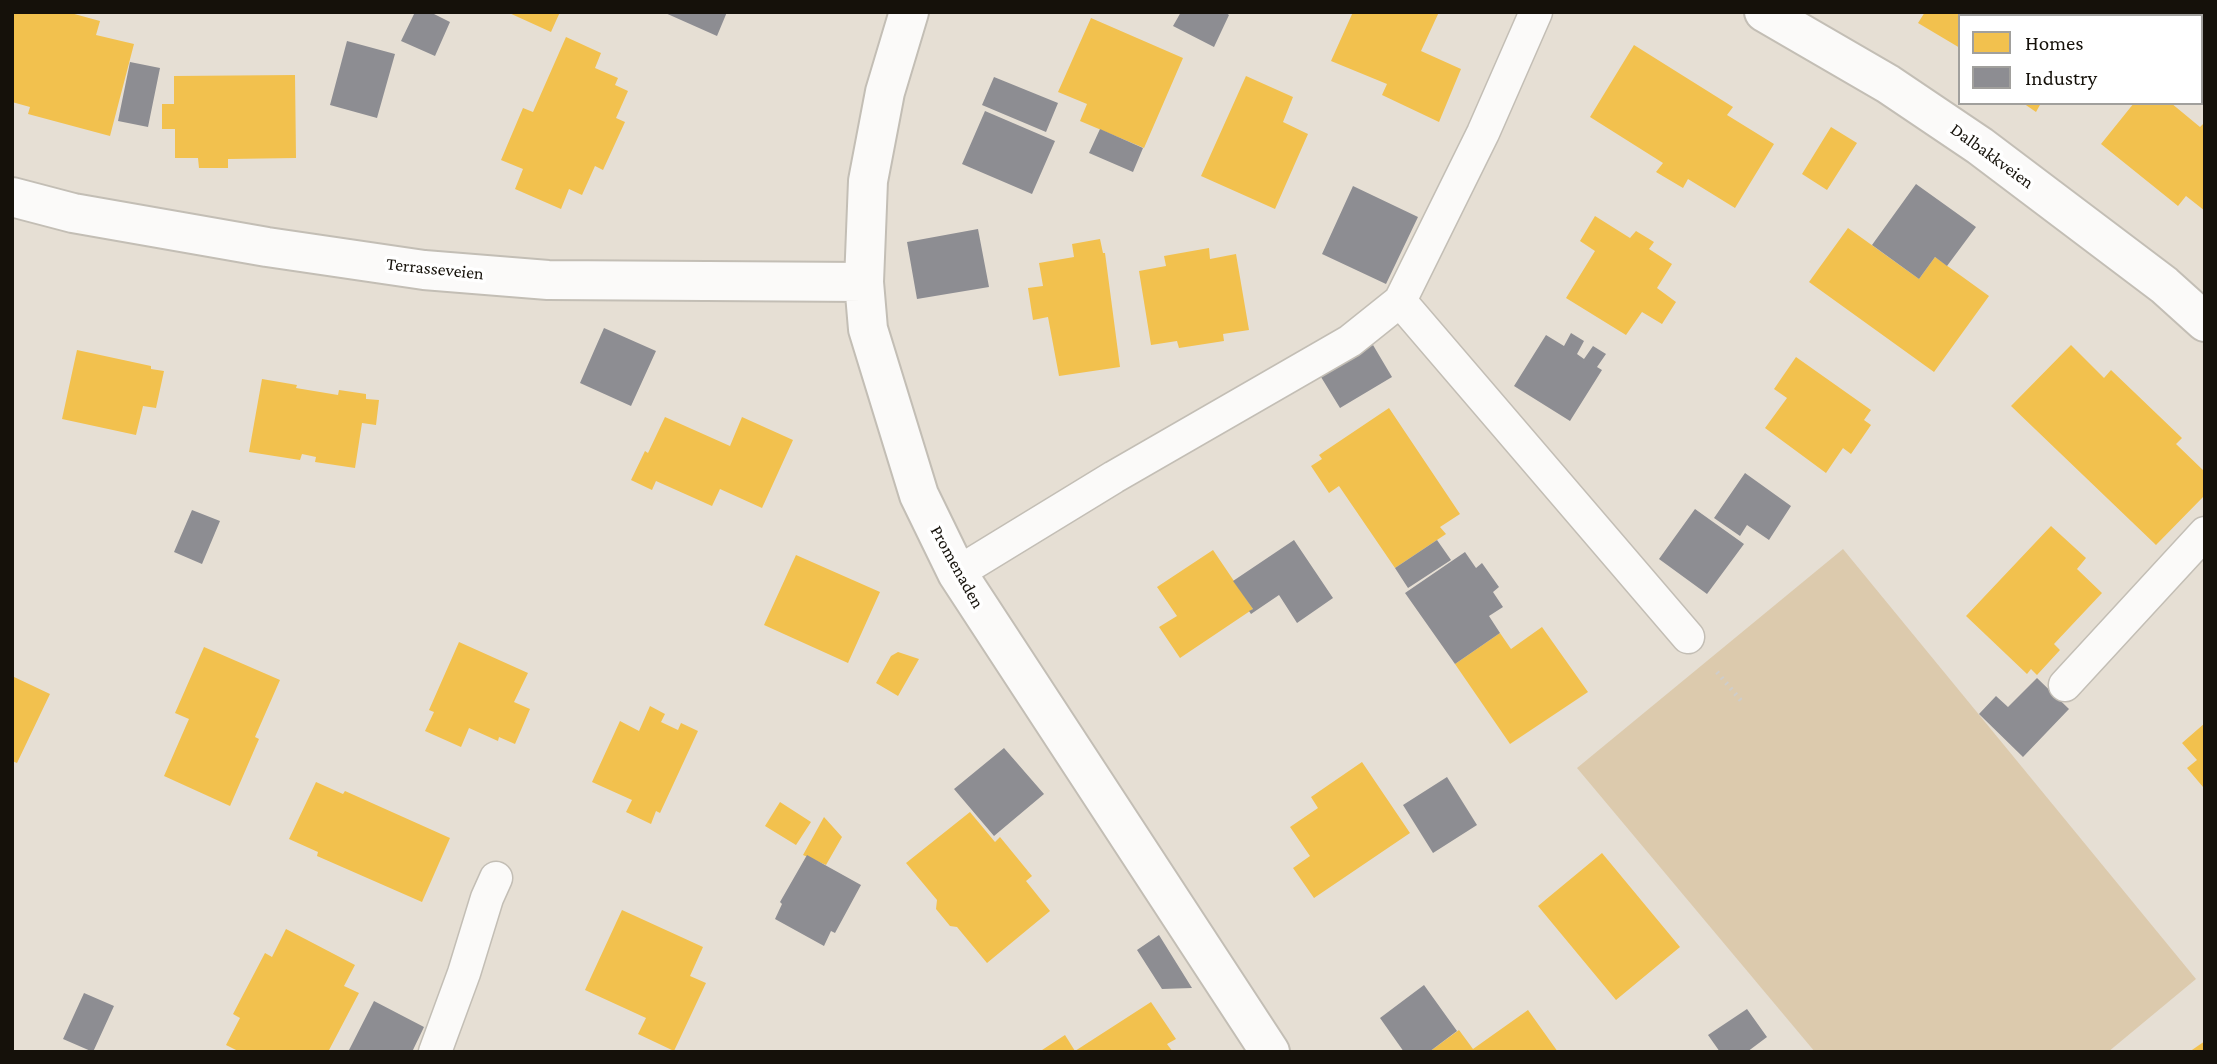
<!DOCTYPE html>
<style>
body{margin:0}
#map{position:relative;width:2217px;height:1064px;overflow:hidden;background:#e6dfd4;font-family:"Crimson Pro",serif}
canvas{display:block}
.frame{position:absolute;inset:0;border:14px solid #15110a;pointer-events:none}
.legend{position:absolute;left:1958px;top:14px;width:245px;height:91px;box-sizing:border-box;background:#fff;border:2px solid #a1a09d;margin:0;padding:9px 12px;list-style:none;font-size:21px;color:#15110a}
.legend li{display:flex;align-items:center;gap:14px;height:35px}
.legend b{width:35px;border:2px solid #a1a09d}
</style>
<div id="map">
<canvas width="2217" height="1064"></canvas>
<div class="frame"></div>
<ul class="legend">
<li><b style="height:19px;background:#f2c14e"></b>Homes</li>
<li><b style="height:19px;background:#8d8d92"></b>Industry</li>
</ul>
</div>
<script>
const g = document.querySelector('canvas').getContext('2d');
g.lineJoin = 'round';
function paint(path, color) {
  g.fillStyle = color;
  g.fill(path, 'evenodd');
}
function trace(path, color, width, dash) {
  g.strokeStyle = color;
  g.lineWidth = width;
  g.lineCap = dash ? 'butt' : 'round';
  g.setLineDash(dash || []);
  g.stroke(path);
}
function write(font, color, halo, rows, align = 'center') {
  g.font = font + ' "Crimson Pro",serif';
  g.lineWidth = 7;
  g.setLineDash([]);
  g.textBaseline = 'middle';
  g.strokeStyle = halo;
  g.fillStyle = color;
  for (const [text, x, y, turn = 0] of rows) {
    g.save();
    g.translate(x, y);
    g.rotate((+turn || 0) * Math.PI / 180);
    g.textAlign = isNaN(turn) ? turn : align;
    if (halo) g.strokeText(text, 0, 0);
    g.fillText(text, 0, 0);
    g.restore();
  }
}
const green = new Path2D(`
 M 1843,549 L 2196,979 L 2108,1052 L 1815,1052 L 1577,768 Z`);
const homes = new Path2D(`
 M 12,12 L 67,12 L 100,21 L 96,35 L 134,44 L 110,136 L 28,114 L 30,107 L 12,102 Z
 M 507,12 L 560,12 L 551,32 Z
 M 1353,12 L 1439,12 L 1421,51 L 1461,69 L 1439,122 L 1382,95 L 1387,84 L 1331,61 Z
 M 1925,12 L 2087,12 L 2085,16 L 1960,16 L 1960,48 L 1918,23 Z
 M 1091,18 L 1183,58 L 1144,148 L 1080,121 L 1087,104 L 1058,92 Z
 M 566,37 L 601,53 L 595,68 L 618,78 L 615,85 L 628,91 L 616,118 L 625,122 L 603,170 L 595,166 L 582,195 L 569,189 L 561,209 L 515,189 L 523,169 L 501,160 L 523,108 L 533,112 Z
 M 1634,45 L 1733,107 L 1727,115 L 1774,144 L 1735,208 L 1688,179 L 1683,188 L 1656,172 L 1663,163 L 1590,117 Z
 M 295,75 L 296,158 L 228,159 L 228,168 L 199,168 L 198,158 L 175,158 L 175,129 L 162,129 L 162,104 L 174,104 L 174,76 Z
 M 1246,76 L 1293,97 L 1283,122 L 1308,134 L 1275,209 L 1201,176 Z
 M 2023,103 L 2041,103 L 2036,112 Z
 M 2134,103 L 2171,103 L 2200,127 L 2205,122 L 2205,211 L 2186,196 L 2178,206 L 2101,144 Z
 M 1831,127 L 1857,143 L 1827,190 L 1802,174 Z
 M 1595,216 L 1630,238 L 1636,231 L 1654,242 L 1649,249 L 1672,264 L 1657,288 L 1676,302 L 1662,324 L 1642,312 L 1626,335 L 1566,298 L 1595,251 L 1580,241 Z
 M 1848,228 L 1919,279 L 1935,257 L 1989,296 L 1934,372 L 1809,282 Z
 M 1100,239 L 1103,253 L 1105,253 L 1120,367 L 1059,376 L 1048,317 L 1033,320 L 1028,288 L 1043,286 L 1039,263 L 1074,257 L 1072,244 Z
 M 1209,248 L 1210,259 L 1236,254 L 1249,330 L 1223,334 L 1224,341 L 1179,348 L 1177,341 L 1151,345 L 1139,271 L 1166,266 L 1164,256 Z
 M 2071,345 L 2104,378 L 2111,370 L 2182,438 L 2176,444 L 2205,472 L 2205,495 L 2156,545 L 2011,406 Z
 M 77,350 L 151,366 L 151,369 L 164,371 L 156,408 L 143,406 L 136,435 L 62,419 Z
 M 1796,357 L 1871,410 L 1864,420 L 1871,425 L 1851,454 L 1843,448 L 1826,473 L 1765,428 L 1787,398 L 1774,389 Z
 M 262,379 L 297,385 L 296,388 L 338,395 L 339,390 L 366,394 L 366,399 L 379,400 L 376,425 L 362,423 L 355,468 L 315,462 L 316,457 L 302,454 L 300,460 L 249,452 Z
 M 1389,408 L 1460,514 L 1440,527 L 1446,534 L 1395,568 L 1339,486 L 1329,493 L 1311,466 L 1322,459 L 1319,455 Z
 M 665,417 L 730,446 L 742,417 L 793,440 L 762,508 L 720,489 L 712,506 L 656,481 L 652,490 L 631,480 L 645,451 L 648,453 Z
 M 2051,526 L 2086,558 L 2077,569 L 2102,593 L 2054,644 L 2060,650 L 2037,675 L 2031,669 L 2027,674 L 1966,616 Z
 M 1213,550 L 1253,609 L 1180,658 L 1159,627 L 1177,616 L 1157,587 Z
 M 796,555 L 880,592 L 848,663 L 764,625 Z
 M 1542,627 L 1588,692 L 1510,744 L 1455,664 L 1500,633 L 1511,649 Z
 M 459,642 L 528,673 L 514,702 L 530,709 L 515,744 L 499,737 L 498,741 L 469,728 L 461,747 L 425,731 L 434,712 L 429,710 Z
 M 204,647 L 280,680 L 255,737 L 259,739 L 230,806 L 164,776 L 189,719 L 175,713 Z
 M 898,652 L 919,659 L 898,696 L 876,683 L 891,656 Z
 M 12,676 L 50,694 L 17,763 L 12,761 Z
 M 650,706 L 665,714 L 661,722 L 678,730 L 681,723 L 698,731 L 660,813 L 656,811 L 651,824 L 626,812 L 632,800 L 592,782 L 620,721 L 639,731 Z
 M 2205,723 L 2205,785 L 2203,787 L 2187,768 L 2197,760 L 2182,743 Z
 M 1362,762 L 1410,833 L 1314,898 L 1293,868 L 1310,856 L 1290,827 L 1318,808 L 1311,797 Z
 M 316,782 L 343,794 L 345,791 L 450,838 L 422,902 L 317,856 L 318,852 L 289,839 Z
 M 780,802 L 811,822 L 796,845 L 765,826 Z
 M 970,812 L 995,842 L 1000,837 L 1032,876 L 1026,881 L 1050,911 L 987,963 L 957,927 L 950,926 L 936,909 L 937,900 L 906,863 Z
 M 824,817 L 842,837 L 826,865 L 803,855 Z
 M 1602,853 L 1680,947 L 1616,1000 L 1538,906 Z
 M 622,910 L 703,947 L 690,976 L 706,983 L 674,1051 L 638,1034 L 646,1018 L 585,990 Z
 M 286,929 L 355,965 L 344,986 L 359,993 L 328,1052 L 240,1052 L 226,1045 L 240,1018 L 233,1014 L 265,953 L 272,957 Z
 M 1151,1002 L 1176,1039 L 1167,1044 L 1173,1052 L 1039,1052 L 1065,1035 L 1075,1051 Z
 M 1528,1010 L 1558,1052 L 1429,1052 L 1459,1030 L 1473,1049 Z
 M 2205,1041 L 2205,1052 L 2189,1052 Z`);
const industry = new Path2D(`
 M 415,12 L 430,12 L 450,22 L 435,56 L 401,41 Z
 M 663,12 L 727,12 L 717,36 Z
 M 1181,12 L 1225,12 L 1229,15 L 1214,47 L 1173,26 Z
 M 2165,12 L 2188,12 L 2185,16 L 2170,16 Z
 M 347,41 L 395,54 L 377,118 L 330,105 Z
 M 130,62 L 160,68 L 148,127 L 118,121 Z
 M 994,77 L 1058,103 L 1046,132 L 982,105 Z
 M 985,111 L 1055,141 L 1032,194 L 962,164 Z
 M 1100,129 L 1143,148 L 1133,172 L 1089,153 Z
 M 1916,184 L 1976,227 L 1947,266 L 1935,257 L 1919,279 L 1872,245 Z
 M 1353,186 L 1418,217 L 1386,284 L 1322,254 Z
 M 978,229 L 989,287 L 917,299 L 907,242 Z
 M 604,328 L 656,351 L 631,406 L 580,383 Z
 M 1571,333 L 1584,341 L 1577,354 L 1584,359 L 1593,346 L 1606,354 L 1597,367 L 1602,370 L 1570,421 L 1514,386 L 1546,335 L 1564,346 Z
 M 1373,345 L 1392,377 L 1340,408 L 1321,377 Z
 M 1745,473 L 1791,506 L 1769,540 L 1747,525 L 1740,536 L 1714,518 Z
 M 1695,509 L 1744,544 L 1707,594 L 1659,559 Z
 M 192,510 L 220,521 L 202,564 L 174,552 Z
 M 1294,540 L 1333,598 L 1297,623 L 1279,595 L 1251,614 L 1249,611 L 1253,609 L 1233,581 Z
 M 1437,540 L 1451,560 L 1408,588 L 1395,568 Z
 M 1465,552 L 1476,568 L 1482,563 L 1499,587 L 1493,592 L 1503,607 L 1489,616 L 1500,633 L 1455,664 L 1405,593 Z
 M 2037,678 L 2069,709 L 2023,757 L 1979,714 L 1996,696 L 2008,707 Z
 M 1004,748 L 1044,794 L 994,836 L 954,789 Z
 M 1447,777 L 1477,825 L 1433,853 L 1403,805 Z
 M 807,855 L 861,885 L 835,933 L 831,931 L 824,946 L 775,919 L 782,904 L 780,902 Z
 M 1159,935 L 1192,988 L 1162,989 L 1137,950 Z
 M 1424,985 L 1457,1031 L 1429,1052 L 1404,1052 L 1380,1018 Z
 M 84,993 L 114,1006 L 93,1052 L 63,1039 Z
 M 374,1001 L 424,1027 L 412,1052 L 348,1052 Z
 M 1747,1009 L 1767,1037 L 1747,1052 L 1720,1052 L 1708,1035 Z`);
const path = new Path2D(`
 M 1717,672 L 1743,703`);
const service = new Path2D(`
 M 1400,301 L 1688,637
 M 957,573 L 1114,477 L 1350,341 L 1400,301 L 1483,133 L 1536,12
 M 2065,685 L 2205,533
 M 435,1052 L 464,973 L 487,898 L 496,878`);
const minor = new Path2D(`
 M 909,12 L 885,92 L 868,181 L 864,282 L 868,329 L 919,495 L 957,573 L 1270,1052
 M 1764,12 L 1888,84 L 1980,146 L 2164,285 L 2205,322
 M 12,197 L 73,213 L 267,247 L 424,270 L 548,280 L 864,282`);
const streetNames = [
 ["Dalbakkveien",1992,156,36],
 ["Terrasseveien",435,269,6],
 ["Promenaden",957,567,61]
];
paint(green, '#dccaad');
paint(homes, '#f2c14e');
paint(industry, '#8d8d92');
trace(service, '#c3beb5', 35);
trace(minor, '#c3beb5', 42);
trace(path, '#cfcdca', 4.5, [2, 5]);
trace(service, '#fbfaf9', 32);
trace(minor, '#fbfaf9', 38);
write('18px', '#15110a', '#fff', streetNames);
</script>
